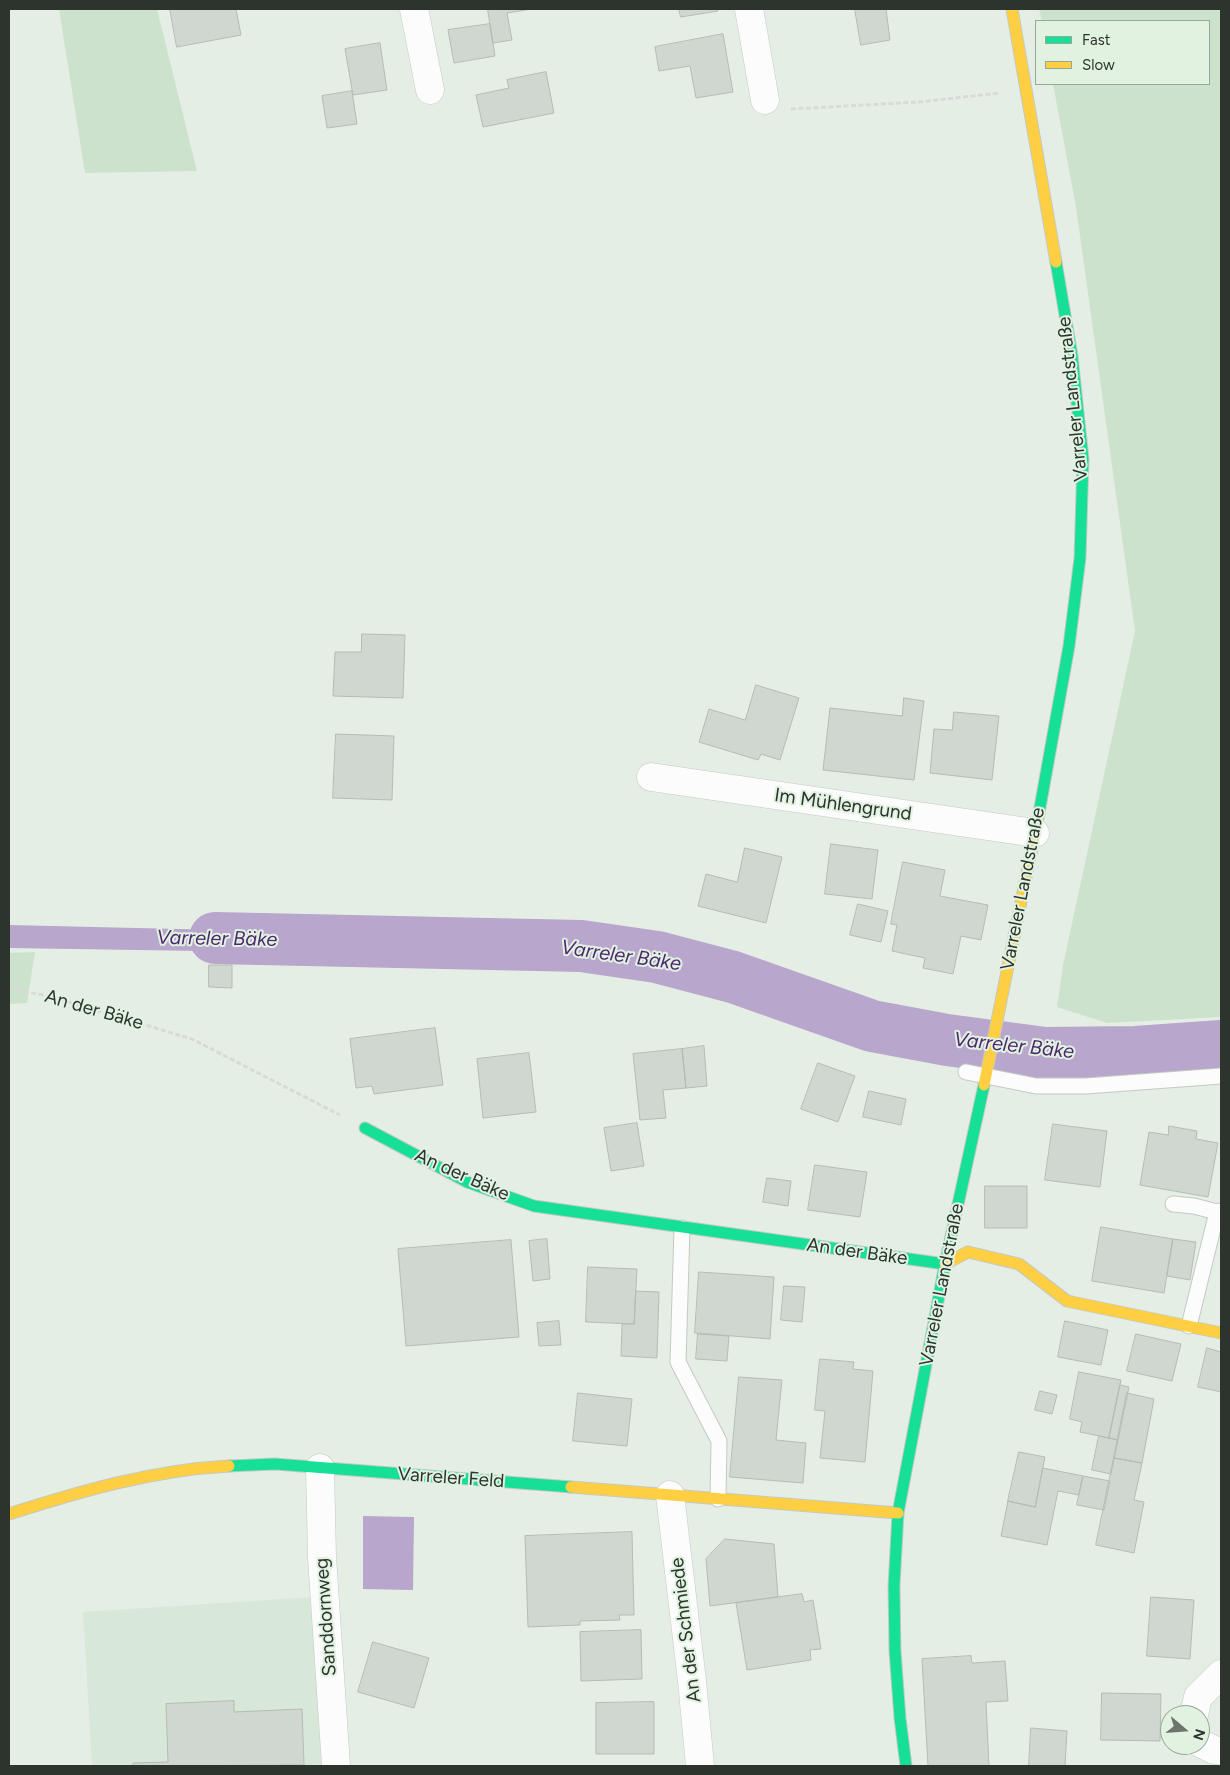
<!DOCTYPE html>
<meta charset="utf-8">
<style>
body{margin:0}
#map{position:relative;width:1230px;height:1775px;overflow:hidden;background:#e5eee5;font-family:Figtree,sans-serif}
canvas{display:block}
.frame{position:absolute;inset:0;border:10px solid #2d342d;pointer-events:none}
.legend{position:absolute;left:1035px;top:20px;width:175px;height:65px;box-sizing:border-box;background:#e1f2e1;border:1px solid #99a699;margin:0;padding:6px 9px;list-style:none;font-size:15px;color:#2d342d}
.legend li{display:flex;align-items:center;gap:10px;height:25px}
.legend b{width:25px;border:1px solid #99a699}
.north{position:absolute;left:1160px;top:1705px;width:50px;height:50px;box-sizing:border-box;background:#e1f2e1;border:1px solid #99a699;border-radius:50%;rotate:108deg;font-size:14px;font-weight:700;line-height:20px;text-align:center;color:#2d342d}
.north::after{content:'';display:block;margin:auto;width:18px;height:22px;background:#6d756d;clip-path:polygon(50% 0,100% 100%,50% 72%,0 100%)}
</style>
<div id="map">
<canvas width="1230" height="1775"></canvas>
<div class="frame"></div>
<ul class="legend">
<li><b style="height:6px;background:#16e098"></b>Fast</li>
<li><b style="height:6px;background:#ffcf43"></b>Slow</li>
</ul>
<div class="north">N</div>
</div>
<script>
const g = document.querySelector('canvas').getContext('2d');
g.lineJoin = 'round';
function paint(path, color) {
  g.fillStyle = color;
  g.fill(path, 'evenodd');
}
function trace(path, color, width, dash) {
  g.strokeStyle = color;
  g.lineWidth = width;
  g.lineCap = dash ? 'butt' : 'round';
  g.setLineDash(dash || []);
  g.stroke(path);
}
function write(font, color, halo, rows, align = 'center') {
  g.font = font + ' Figtree,sans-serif';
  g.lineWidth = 4;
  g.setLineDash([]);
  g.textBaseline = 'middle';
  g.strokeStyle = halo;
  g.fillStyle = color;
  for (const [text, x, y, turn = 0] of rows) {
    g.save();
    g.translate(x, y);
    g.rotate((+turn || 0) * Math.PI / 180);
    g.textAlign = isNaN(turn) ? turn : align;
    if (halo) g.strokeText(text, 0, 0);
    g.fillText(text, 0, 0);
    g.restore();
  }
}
const built = new Path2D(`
 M 313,1597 L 322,1766 L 92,1766 L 83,1612 Z`);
const green = new Path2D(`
 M 59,9 L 157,9 L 197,171 L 85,173 Z
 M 1039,9 L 1221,9 L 1221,1017 L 1107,1023 L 1057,1007 L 1063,965 L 1135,631 L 1076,207 L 1053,84 L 1209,84 L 1209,21 L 1042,21 Z
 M 35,952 L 27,1003 L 9,1004 L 9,953 Z`);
const water = new Path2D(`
 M 9,925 L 265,931 L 287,940 L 267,952 L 9,948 Z
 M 363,1516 L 414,1517 L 413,1590 L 363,1589 Z`);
const river = new Path2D(`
 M 215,938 L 581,946 L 657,957 L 733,977 L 872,1026 L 947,1040 L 1045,1053 L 1136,1052 L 1221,1046`);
const building = new Path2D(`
 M 170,9 L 236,9 L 241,35 L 177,47 Z
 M 488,9 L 532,9 L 507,13 L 512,40 L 493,43 Z
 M 679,9 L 717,9 L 718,11 L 681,17 Z
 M 855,9 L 886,9 L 890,40 L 861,45 Z
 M 490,24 L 495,56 L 454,63 L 448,30 Z
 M 723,34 L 733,92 L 696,98 L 690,66 L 659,71 L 655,47 Z
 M 380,43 L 387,90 L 353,95 L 345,49 Z
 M 546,72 L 554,113 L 483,127 L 476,95 L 509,88 L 507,80 Z
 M 352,91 L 357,124 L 327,128 L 322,96 Z
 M 362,634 L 405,635 L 403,698 L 333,696 L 335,652 L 361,652 Z
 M 756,685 L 799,698 L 780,760 L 761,754 L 758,760 L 699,742 L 709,709 L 745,720 Z
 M 904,698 L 924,701 L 914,780 L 823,770 L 830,708 L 902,716 Z
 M 954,712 L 999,716 L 992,780 L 930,773 L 934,729 L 952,730 Z
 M 336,734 L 394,736 L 392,800 L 333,798 Z
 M 831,844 L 878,850 L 872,899 L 825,894 Z
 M 745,848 L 782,857 L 766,923 L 698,906 L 706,874 L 737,882 Z
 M 903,862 L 945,870 L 940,896 L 988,905 L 981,940 L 961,936 L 953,974 L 923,968 L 925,958 L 892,951 L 897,925 L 891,924 Z
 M 858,904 L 888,911 L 881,942 L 850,935 Z
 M 209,965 L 232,965 L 232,988 L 209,987 Z
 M 435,1028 L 443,1085 L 374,1094 L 372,1086 L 356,1088 L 350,1039 Z
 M 704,1046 L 707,1086 L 686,1088 L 682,1049 Z
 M 682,1049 L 686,1088 L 663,1090 L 666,1118 L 640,1120 L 633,1054 Z
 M 529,1053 L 536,1112 L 483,1118 L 477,1059 Z
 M 818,1063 L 855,1076 L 838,1122 L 801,1109 Z
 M 869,1091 L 906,1099 L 901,1125 L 863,1117 Z
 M 637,1123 L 644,1166 L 611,1171 L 604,1128 Z
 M 1053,1124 L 1107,1131 L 1100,1187 L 1045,1180 Z
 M 1169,1126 L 1197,1131 L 1196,1139 L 1218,1143 L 1208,1197 L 1140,1185 L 1149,1132 L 1168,1135 Z
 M 815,1165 L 867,1172 L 860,1217 L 808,1210 Z
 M 767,1178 L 791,1181 L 788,1206 L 763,1202 Z
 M 985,1186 L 1027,1186 L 1027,1228 L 985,1228 Z
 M 1101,1227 L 1173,1239 L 1164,1293 L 1092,1281 Z
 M 547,1239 L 550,1279 L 533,1281 L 529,1241 Z
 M 1173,1239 L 1196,1242 L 1190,1280 L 1167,1276 Z
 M 511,1240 L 519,1337 L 406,1346 L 398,1249 Z
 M 588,1267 L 637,1269 L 634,1324 L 586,1322 Z
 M 699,1272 L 774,1277 L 770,1339 L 695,1333 Z
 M 784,1286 L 805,1287 L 802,1322 L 781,1320 Z
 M 636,1291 L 659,1292 L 657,1358 L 621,1356 L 622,1324 L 634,1324 Z
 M 559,1321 L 561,1345 L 539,1346 L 537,1323 Z
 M 1065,1321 L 1108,1330 L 1101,1365 L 1058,1357 Z
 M 698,1334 L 729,1336 L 727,1361 L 696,1359 Z
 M 1136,1334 L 1181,1344 L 1172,1381 L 1127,1371 Z
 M 1207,1348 L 1221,1352 L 1221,1392 L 1198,1387 Z
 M 820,1359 L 854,1362 L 853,1369 L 873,1371 L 865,1462 L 820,1458 L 825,1411 L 815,1410 Z
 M 1079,1372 L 1121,1380 L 1109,1438 L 1080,1432 L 1082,1422 L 1070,1419 Z
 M 739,1377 L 782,1380 L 776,1440 L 806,1443 L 803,1483 L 730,1477 Z
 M 1120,1385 L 1129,1387 L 1118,1440 L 1109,1438 Z
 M 1040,1391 L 1057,1395 L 1052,1414 L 1035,1410 Z
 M 578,1393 L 632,1399 L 627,1446 L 573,1441 Z
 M 1127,1393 L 1154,1399 L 1142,1463 L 1114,1458 Z
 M 1099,1436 L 1118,1440 L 1111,1474 L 1092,1470 Z
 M 1019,1452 L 1045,1457 L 1035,1507 L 1008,1501 Z
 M 1114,1458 L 1142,1463 L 1134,1500 L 1144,1502 L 1134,1553 L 1096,1545 Z
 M 1043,1468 L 1083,1476 L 1079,1495 L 1058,1491 L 1047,1545 L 1001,1536 L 1008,1501 L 1035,1507 Z
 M 1083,1476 L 1110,1481 L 1104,1510 L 1077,1505 Z
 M 632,1532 L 634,1615 L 619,1615 L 620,1620 L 580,1621 L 580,1625 L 528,1627 L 525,1536 Z
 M 725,1539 L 774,1544 L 778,1597 L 710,1606 L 706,1559 Z
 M 802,1594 L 804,1602 L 813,1600 L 821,1649 L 810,1650 L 811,1660 L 747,1670 L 736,1603 Z
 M 1151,1597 L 1194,1600 L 1190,1659 L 1147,1656 Z
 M 641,1630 L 642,1679 L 581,1681 L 580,1632 Z
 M 373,1642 L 429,1658 L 414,1708 L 358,1692 Z
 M 971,1656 L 972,1663 L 1005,1661 L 1008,1701 L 986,1702 L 989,1766 L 928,1766 L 922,1659 Z
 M 1102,1693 L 1161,1694 L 1160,1741 L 1101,1740 Z
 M 234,1701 L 234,1712 L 302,1709 L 304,1765 L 133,1766 L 133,1763 L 168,1762 L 166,1704 Z
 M 654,1702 L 654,1754 L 596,1754 L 596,1703 Z
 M 1031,1728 L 1067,1731 L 1065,1766 L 1029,1766 Z`);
const path = new Path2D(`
 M 791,109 L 919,102 L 999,93
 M 9,989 L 49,996 L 192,1039 L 340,1115`);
const lane = new Path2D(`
 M 966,1072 L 1036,1086 L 1086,1086 L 1221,1076
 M 1173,1204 L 1194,1206 L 1217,1212
 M 682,1228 L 678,1362 L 719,1441 L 718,1499
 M 1189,1326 L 1217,1212 L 1221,1211`);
const street = new Path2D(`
 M 414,9 L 430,90
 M 749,9 L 765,100
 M 651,777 L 1035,833
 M 320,1468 L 322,1557 L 336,1766
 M 670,1495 L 692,1681 L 700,1766
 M 1194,1715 L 1198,1697 L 1221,1674
 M 1200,1743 L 1214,1750 L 1221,1751`);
const fast = new Path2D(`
 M 1039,813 L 1069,646 L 1080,558 L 1083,459 L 1072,356 L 1056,262
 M 365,1128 L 467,1182 L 534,1206 L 945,1264
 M 229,1466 L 275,1464 L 571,1487
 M 906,1766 L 900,1718 L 895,1651 L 894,1586 L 898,1513 L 945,1264 L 984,1085`);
const slow = new Path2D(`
 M 1012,9 L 1056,262
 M 984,1085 L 1039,813
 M 945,1264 L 968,1252 L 1019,1264 L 1067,1301 L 1221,1333
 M 571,1487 L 898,1513
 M 9,1514 C 81,1491 153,1470 229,1466`);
const streetNames = [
 ["Varreler Landstraße",1073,399,-96],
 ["Im Mühlengrund",843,805,8],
 ["Varreler Landstraße",1023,889,-79],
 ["An der Bäke",94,1010,16],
 ["An der Bäke",462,1175,24],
 ["An der Bäke",857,1252,8],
 ["Varreler Landstraße",942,1285,-79],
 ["Varreler Feld",451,1478,4],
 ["Sanddornweg",326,1617,-94],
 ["An der Schmiede",686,1630,-97]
];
const waterNames = [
 ["Varreler Bäke",217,939,1],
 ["Varreler Bäke",621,956,8],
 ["Varreler Bäke",1014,1046,6]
];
paint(built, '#d8e8d8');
paint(green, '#cce2cc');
paint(water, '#b8a6cc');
trace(river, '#b8a6cc', 52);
paint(building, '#cfd7d0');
trace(building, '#b5bbb5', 1);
trace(lane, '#c3cac4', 17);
trace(street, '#c3cac4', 29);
trace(fast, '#c3cac4', 13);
trace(slow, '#c3cac4', 13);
trace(path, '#d8dad8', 3, [5, 2.5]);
trace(lane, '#fbfcfb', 15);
trace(street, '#fbfcfb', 28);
trace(fast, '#16e098', 11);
trace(slow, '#ffcf43', 11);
write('19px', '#2d342d', '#e1f2e1', streetNames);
write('italic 20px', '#4e276f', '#e1f2e1', waterNames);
</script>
